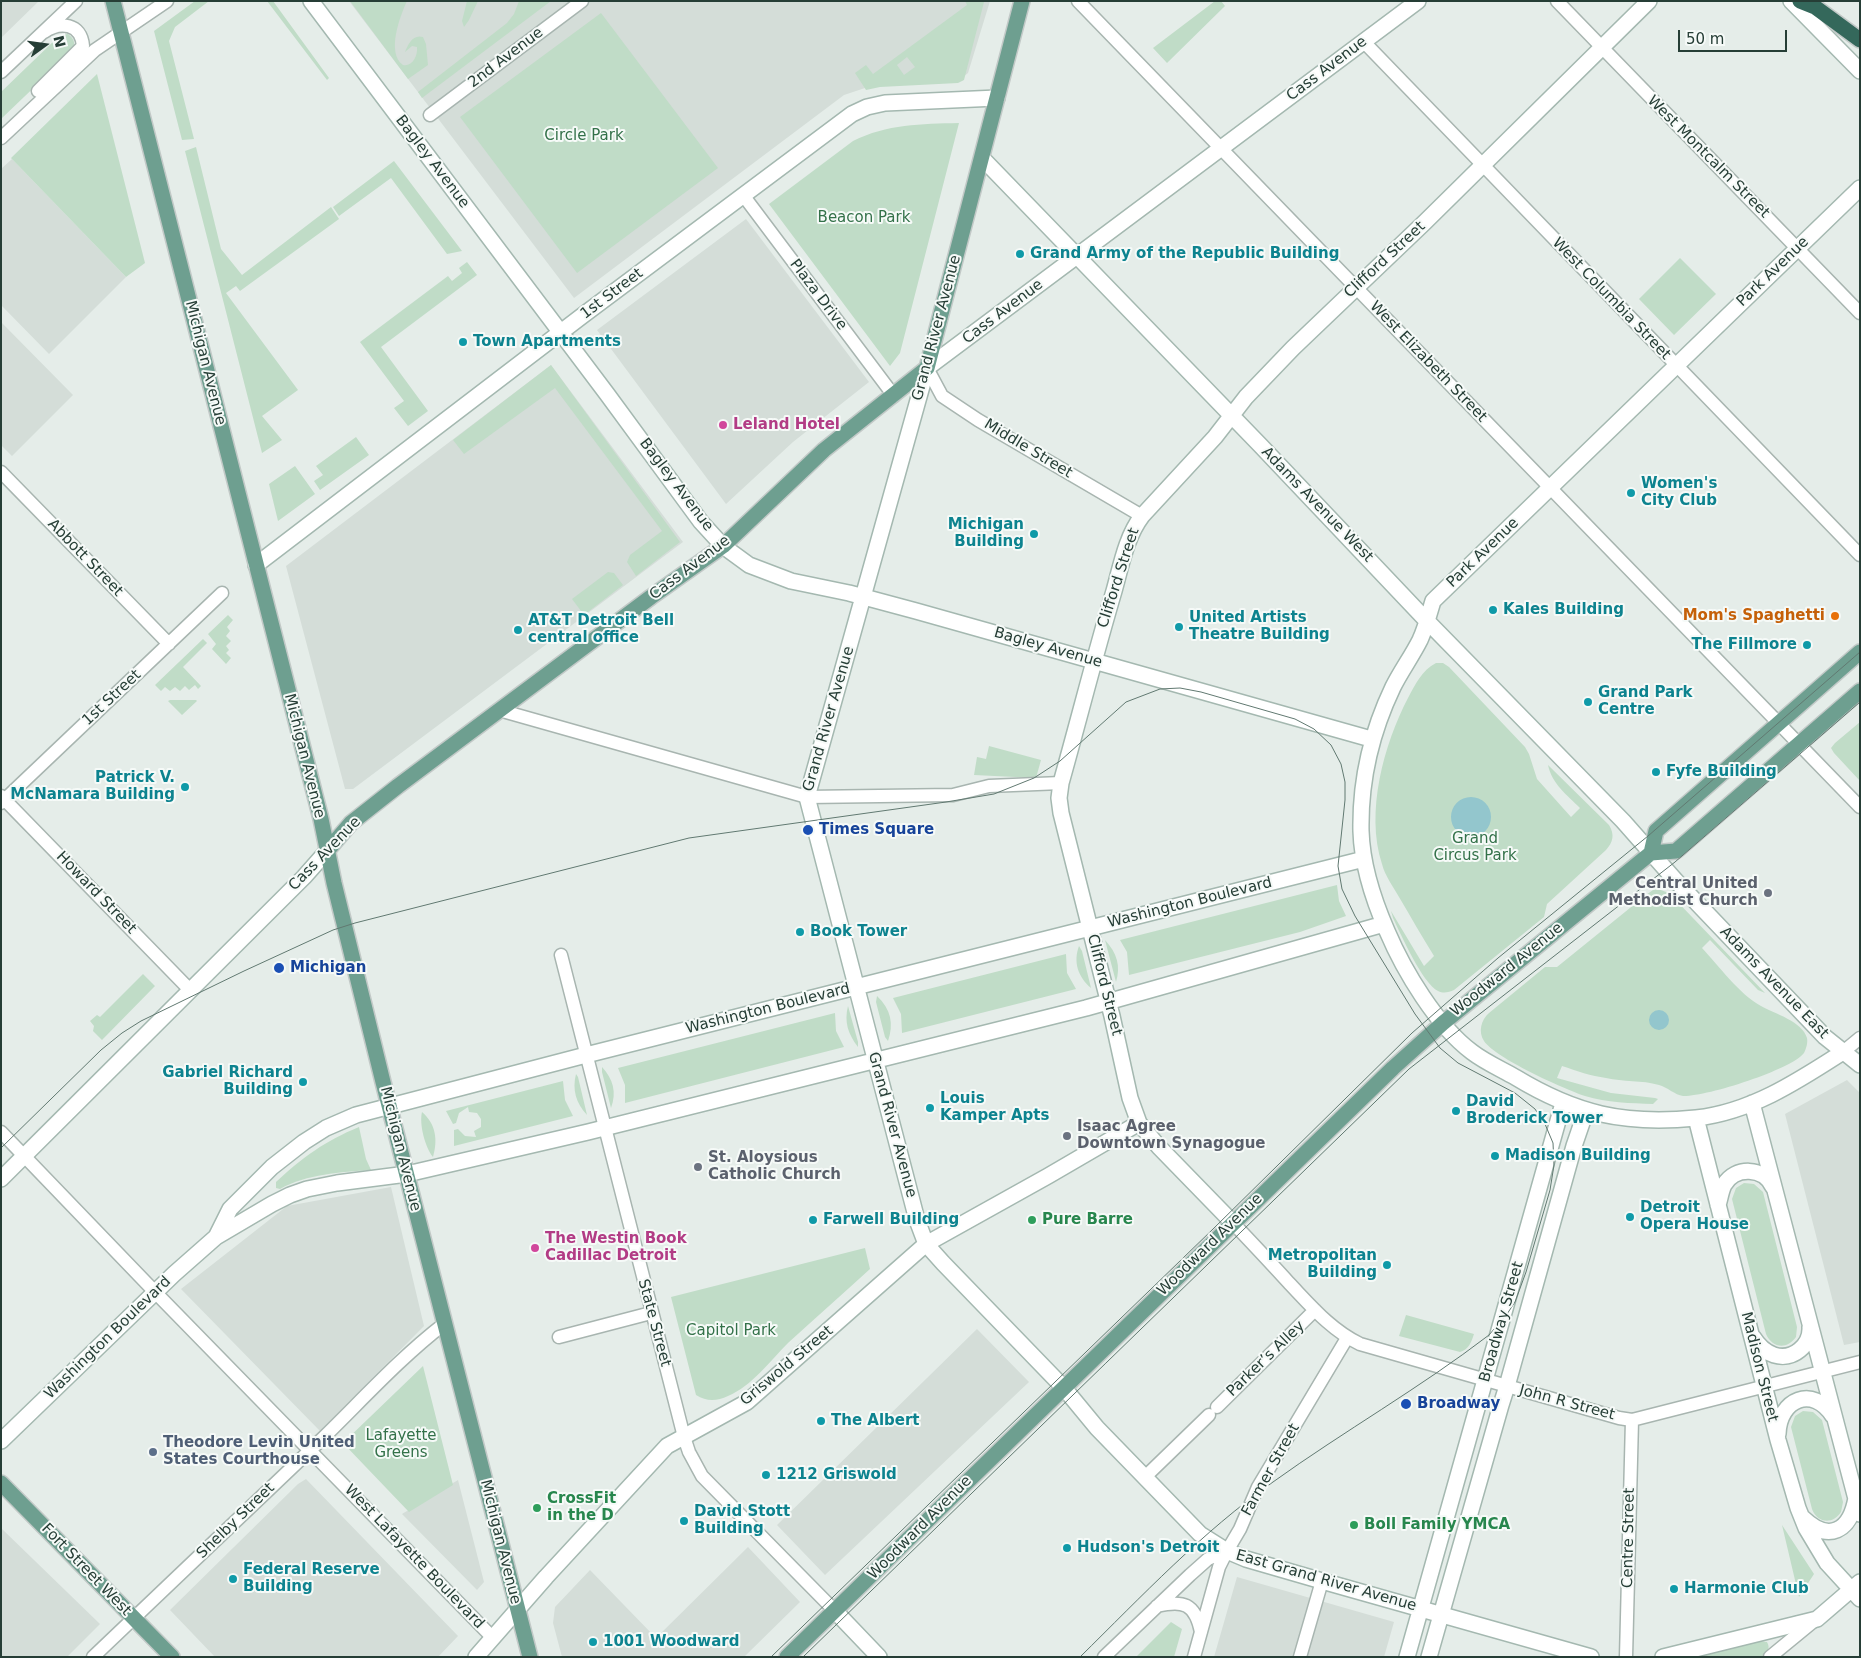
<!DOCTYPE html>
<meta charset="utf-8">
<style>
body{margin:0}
#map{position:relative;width:1861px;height:1658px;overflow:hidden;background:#e5ede9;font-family:"DejaVu Sans",sans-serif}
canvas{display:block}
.frame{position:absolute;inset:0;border:2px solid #263e36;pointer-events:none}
.north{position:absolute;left:20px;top:20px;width:50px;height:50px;-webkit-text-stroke:4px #f6faf8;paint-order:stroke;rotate:76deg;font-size:14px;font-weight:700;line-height:20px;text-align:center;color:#263e36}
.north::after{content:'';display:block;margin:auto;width:18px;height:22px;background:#263e36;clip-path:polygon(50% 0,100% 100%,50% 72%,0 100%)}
.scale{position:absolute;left:1678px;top:30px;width:109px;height:22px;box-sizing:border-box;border:2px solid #263e36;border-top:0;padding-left:6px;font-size:15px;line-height:18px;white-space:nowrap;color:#263e36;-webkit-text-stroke:4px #f6faf8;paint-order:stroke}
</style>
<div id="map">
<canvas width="1861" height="1658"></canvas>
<div class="frame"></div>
<div class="north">N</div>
<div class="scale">50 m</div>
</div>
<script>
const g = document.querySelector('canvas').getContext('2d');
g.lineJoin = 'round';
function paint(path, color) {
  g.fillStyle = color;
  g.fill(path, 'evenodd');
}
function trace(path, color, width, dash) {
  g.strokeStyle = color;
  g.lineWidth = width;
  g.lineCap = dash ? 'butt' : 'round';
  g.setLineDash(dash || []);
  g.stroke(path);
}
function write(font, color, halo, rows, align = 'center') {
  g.font = font + ' "DejaVu Sans",sans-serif';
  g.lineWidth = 4;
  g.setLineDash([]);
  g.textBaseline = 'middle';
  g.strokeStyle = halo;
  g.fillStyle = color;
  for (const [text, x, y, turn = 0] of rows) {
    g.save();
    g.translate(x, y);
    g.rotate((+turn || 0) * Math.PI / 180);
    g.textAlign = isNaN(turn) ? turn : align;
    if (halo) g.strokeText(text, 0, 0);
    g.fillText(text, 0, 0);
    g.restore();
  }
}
const built = new Path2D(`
 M 1,1 L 39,1 L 1,38 Z
 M 349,1 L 990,1 L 968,73 L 958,81 L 874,85 L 844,95 L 574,298 Z
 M 12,159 L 126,277 L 49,354 L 1,305 L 1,169 Z
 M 746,219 L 869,382 L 793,442 L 726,504 L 597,330 Z
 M 1,322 L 73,395 L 12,456 L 1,445 Z
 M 551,365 L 683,542 L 353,789 L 345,789 L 286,566 Z
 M 1847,1080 L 1860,1093 L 1860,1342 L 1844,1345 L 1785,1114 Z
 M 391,1187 L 424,1326 L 320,1431 L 181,1289 L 287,1206 Z
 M 977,1329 L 1029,1382 L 825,1575 L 777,1525 Z
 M 306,1479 L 458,1636 L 438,1657 L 215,1657 L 170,1610 L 298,1484 Z
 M 458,1480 L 484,1582 L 477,1590 L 402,1514 Z
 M 1,1528 L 100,1624 L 67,1657 L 1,1657 Z
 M 748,1547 L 800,1602 L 744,1657 L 562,1657 L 553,1623 L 555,1607 L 590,1570 L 656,1638 Z
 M 1237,1577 L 1394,1622 L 1384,1657 L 1214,1657 Z`);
const green = new Path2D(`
 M 195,1 L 209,1 L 175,27 L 169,41 L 194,139 L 182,140 L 154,31 Z
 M 267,1 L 273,1 L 329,78 L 327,80 Z
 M 350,1 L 407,1 C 400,16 386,53 403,65 C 412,67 418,56 417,47 L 412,46 L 405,52 C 408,44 413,34 423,37 L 426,44 L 428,65 L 408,79 Z
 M 467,1 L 478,1 L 469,20 L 464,27 L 462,21 Z
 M 519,1 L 551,1 L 422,98 L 418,92 L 507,23 L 514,14 Z
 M 965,1 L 984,2 L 964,80 L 958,83 L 880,87 L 866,90 L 855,73 L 866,65 L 873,74 L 967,5 ZM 907,57 L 915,67 L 904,75 L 897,65 Z
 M 1215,1 L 1221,1 L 1225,6 L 1167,63 L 1153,48 Z
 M 601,13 L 718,168 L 577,273 L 460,117 Z
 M 68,34 C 75,39 76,45 71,52 L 1,119 L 1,92 L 57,38 L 60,35 Z
 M 97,74 L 145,263 L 126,277 L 11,158 Z
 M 959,123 L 900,353 L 890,366 L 769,204 L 853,141 C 887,124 921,124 959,123 Z
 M 196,147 L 221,249 L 242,275 L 331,207 L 339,219 L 240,291 L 236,286 L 226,293 L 298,390 L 262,416 L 282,440 L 262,453 L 185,151 Z
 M 394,161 L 462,251 L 447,254 L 391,178 L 339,216 L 333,207 Z
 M 1680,258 L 1716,294 L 1674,335 L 1639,299 Z
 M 467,262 L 477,275 L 381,347 L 428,411 L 408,426 L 394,408 L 404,401 L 360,342 L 448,276 L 452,281 L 462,273 L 459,268 Z
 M 551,365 L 680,542 L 636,576 L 627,562 L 630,555 L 662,531 L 555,388 L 464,454 L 453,440 Z
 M 356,437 L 369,455 L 320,490 L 314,481 L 323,475 L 316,466 Z
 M 295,466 L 315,494 L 278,521 L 269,484 Z
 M 608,572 L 614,573 L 623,585 L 584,615 L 572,599 Z
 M 228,615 L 233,620 L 227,627 L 230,631 L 226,636 L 231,641 L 226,646 L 229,650 L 226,653 L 231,658 L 226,664 L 212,649 L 216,644 L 208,634 Z
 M 203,639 L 207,643 L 183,667 L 201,686 L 198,689 L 195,685 L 189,690 L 185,686 L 180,691 L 175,687 L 170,691 L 165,687 L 161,691 L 155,685 Z
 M 1436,663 L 1443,663 L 1449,667 L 1525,747 L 1529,754 L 1537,779 L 1571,817 L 1580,808 C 1567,795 1552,784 1548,765 L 1609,825 C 1615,835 1613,842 1606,850 L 1547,904 L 1544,917 L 1454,990 C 1449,992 1444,994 1438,991 C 1423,984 1401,935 1393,918 L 1391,911 L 1424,966 L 1434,956 C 1422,937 1411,917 1399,897 C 1393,886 1385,876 1382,864 C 1365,812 1384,744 1408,698 C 1415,685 1422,670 1436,663 Z
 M 170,700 L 196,700 L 197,701 L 182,715 L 168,701 Z
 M 1860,722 L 1860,781 L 1834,753 L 1831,748 L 1835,743 Z
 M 989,746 L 1041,760 L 1036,778 L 974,775 L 977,757 L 986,759 Z
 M 1337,885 L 1339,901 L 1346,916 L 1300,932 L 1129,975 L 1127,952 L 1120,940 Z
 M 1658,889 L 1669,893 L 1765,993 L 1758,990 L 1710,940 L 1702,948 C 1719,966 1739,994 1761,1006 C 1775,1014 1802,1021 1807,1038 C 1808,1043 1806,1049 1804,1053 C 1791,1070 1705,1097 1683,1096 C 1675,1095 1667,1087 1659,1085 C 1642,1080 1623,1082 1606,1078 C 1591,1076 1577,1071 1562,1066 L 1557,1078 L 1611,1093 L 1655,1098 L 1658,1099 L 1653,1104 C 1631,1103 1607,1103 1585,1096 C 1564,1089 1495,1058 1484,1041 C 1478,1032 1481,1020 1489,1013 L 1545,967 L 1557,967 L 1646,895 L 1653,890 Z
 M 1105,940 C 1117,953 1121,966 1116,982 Z
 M 1079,946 L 1082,951 L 1091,988 C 1078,977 1073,962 1079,946 Z
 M 1066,954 L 1067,973 L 1076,989 L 902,1033 L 901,1014 L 893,998 Z
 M 143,974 L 155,986 L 102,1040 L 93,1031 L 94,1026 L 90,1021 L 97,1015 L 100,1017 Z
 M 877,996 C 891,1009 894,1024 888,1041 L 885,1037 L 876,1002 Z
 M 848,1006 L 858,1042 L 858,1047 C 848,1034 844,1022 848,1006 Z
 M 835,1013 L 836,1031 L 844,1047 L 625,1103 L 625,1085 L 618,1068 Z
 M 602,1067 C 613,1079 617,1092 611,1108 L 602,1072 Z
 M 576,1074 L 578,1077 L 587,1115 C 576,1103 572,1090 576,1074 Z
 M 563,1081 L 565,1100 L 573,1116 L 454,1146 L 454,1130 L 458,1129 L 465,1136 L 476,1137 L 474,1131 L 481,1127 L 481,1119 L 477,1113 L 469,1112 L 468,1107 L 459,1113 L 456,1123 L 453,1124 L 446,1111 Z
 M 422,1112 C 436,1124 438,1140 433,1157 C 425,1147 419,1124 422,1112 Z
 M 359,1127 L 366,1159 L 371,1170 C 341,1172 307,1174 280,1189 L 276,1188 L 276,1182 C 303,1157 325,1141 359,1127 Z
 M 1744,1183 L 1754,1184 L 1763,1192 L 1797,1327 L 1796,1337 C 1787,1350 1772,1348 1766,1334 L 1732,1199 L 1736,1188 Z
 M 865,1248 L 870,1269 C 843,1294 815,1318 788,1343 C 770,1361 752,1386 728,1396 C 717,1401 707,1402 696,1395 L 671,1297 Z
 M 1406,1315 L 1474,1334 C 1471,1343 1469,1349 1460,1352 L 1399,1336 Z
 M 423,1366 L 453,1485 L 409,1512 L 343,1443 Z
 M 1803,1411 L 1813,1412 L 1822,1420 L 1843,1502 L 1841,1512 C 1833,1525 1817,1523 1812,1509 L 1791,1427 L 1795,1416 Z
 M 1782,1525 L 1814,1574 L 1799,1597 Z
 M 1171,1622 L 1182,1629 L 1174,1657 L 1136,1657 Z
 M 1759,1641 L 1767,1642 C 1771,1649 1767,1652 1761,1657 L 1698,1657 Z`);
const water = new Path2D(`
 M1451 817a20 20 0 1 1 40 0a20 20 0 1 1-40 0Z
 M1649 1020a10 10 0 1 1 20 0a10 10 0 1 1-20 0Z`);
const street = new Path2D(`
 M 1078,1 L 1860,807
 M 1557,1 L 1860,313
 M 1364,42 L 1860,555
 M 1,72 L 76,1
 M 38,91 L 83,46 C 81,23 60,21 44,32
 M 430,115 L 582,1
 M 1,138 L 95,50 L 167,1
 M 743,195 L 894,396
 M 927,368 L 942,396 L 978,420 L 1142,516
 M 1,472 L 169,644
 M 499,710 L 807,797 L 953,795 L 989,786 L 1061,783
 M 1,796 L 190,990
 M 1,803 L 222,593
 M 561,955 L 684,1437 L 689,1452 L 702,1476 L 835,1611
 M 1843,1052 L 1860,1038
 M 1,1132 L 155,1292 L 493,1638
 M 1233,1223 C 1252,1243 1271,1263 1289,1283 C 1311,1306 1331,1330 1360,1344 L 1619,1418 L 1632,1420 L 1860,1362
 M 559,1337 L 651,1313
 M 1217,1407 L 1315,1310
 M 1145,1477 L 1209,1415
 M 1157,1606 C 1183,1600 1195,1603 1201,1632
 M 93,1657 C 170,1584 247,1511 323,1438 C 363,1399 400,1358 444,1324
 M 1104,1657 L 1190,1575 L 1208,1559 L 1227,1551
 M 1194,1657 L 1219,1567 L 1227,1551 L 1240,1529 L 1258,1487 L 1347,1338
 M 1300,1657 L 1322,1581
 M 1626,1657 L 1632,1420
 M 1770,1657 L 1815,1620`);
const secondary = new Path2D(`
 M 311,1 L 607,394 L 701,522 L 723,546 L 749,565 L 791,581 L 849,593 L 916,611 L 1371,739
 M 1418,1 L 927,368 L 807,797 L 917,1220 L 926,1244 L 943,1263 L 1064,1388 L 1097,1428 L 1200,1534 L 1227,1551 L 1246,1559 L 1322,1581 L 1591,1657
 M 1791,1 L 1860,71
 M 982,158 L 1261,446 L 1427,621 L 1623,821 L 1676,881 L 1825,1037 L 1860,1065
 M 256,565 L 582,316 L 852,114 L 867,107 L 885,103 L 997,98
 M 1843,1052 C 1798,1081 1751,1112 1696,1118 C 1624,1125 1576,1114 1515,1077 C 1501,1069 1485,1062 1472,1052 C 1437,1026 1404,971 1387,931 C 1373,899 1362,866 1361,831 C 1360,779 1371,733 1393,687 C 1401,671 1412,656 1420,640 C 1426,627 1429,614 1433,601 L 1860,188
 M 1752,1103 L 1860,1514
 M 1696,1118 L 1778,1440 L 1798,1508 L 1806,1528 L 1827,1563 L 1860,1599
 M 1,1179 L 304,877 L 327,851
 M 1718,1205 C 1720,1199 1721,1191 1724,1185 C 1735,1166 1764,1167 1773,1187
 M 1233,1223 L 1159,1147 L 1139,1123 L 1130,1098 L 1112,1016 L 1061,813 L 1059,798 L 1061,783 C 1079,719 1095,655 1114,591 C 1121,566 1126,537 1142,516 L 1215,437 L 1246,397 L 1293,348 L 1425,222 L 1649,1
 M 216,1237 L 230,1209 L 272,1167 L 304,1142 L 326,1128 L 356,1115 L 586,1055 L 1364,859
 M 1753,1337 C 1758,1345 1765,1352 1774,1355 C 1793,1361 1811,1345 1810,1327
 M 1778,1434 C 1779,1399 1813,1385 1833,1416
 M 1,1441 L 174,1274 L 216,1237 L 272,1204 L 290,1195 L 307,1189 L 337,1183 L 407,1174 L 588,1132 L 1086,1008 L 1384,924
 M 1803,1518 C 1829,1543 1850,1531 1856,1498
 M 835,1611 L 879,1657
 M 476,1657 L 546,1577 L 667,1446 L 747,1402 L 926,1244 L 1048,1176 L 1139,1123
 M 1407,1657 L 1563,1103
 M 1429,1657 L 1501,1405 L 1507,1386 L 1574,1146 L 1586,1111
 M 1663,1657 L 1817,1619 L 1860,1582`);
const primary = new Path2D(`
 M 113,1 L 321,819 L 334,883 L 383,1082 L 530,1657
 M 327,851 L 351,823 L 398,786 L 651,597 L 723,546 L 824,450 L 927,368 L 1022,1
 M 1651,853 L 1656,831 L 1860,652
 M 1,1483 L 172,1657
 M 787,1657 L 1393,1068 L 1443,1023 L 1651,853 L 1676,851 L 1860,691`);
const highway = new Path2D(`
 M 1800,1 L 1815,7 L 1860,40`);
const tram = new Path2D(`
 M 1,1148 L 101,1050 L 122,1033 L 141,1021 L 244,971 L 333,930 L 355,923 L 689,838 L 946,802 L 994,794 L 1034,778 L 1060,761 L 1126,702 L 1160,689 L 1180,688 L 1201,692 L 1295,719 L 1314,729 L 1331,745 L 1341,764 L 1345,782 L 1345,800 L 1338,866 L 1342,889 L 1355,916 L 1415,1014 L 1440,1048 L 1458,1063 L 1515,1093 L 1535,1109 L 1545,1124 L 1553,1143 L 1554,1165 L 1550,1190 L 1526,1272 L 1515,1302 L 1507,1314 L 1489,1335 C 1420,1388 1344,1431 1273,1482 C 1202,1532 1142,1596 1080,1657
 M 771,1657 L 1213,1229 L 1412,1033 L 1498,958 L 1648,836 L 1860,652
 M 803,1657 L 1409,1069 L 1675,862 L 1860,702`);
const markers = [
 [1020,254,5,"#0f9aa8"],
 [463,342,5,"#0f9aa8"],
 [723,425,5,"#d1479c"],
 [1631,493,5,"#0f9aa8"],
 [1034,534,5,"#0f9aa8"],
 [1493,610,5,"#0f9aa8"],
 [1835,616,5,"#e8710a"],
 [1179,627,5,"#0f9aa8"],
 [518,630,5,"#0f9aa8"],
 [1807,645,5,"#0f9aa8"],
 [1588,702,5,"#0f9aa8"],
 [1656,772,5,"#0f9aa8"],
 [185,787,5,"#0f9aa8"],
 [808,830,6,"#1a4fb4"],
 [1768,893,5,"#6b7280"],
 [800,932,5,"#0f9aa8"],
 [279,968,6,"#1a4fb4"],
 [303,1082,5,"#0f9aa8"],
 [930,1108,5,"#0f9aa8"],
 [1456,1111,5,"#0f9aa8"],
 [1067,1136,5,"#6b7280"],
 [1495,1156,5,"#0f9aa8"],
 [698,1167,5,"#6b7280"],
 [1630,1217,5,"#0f9aa8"],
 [813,1220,5,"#0f9aa8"],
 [1032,1220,5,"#2e9e5b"],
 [535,1248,5,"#d1479c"],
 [1387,1265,5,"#0f9aa8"],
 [1406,1404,6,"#1a4fb4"],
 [821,1421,5,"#0f9aa8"],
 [153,1452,5,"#5c6f8a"],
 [766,1475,5,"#0f9aa8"],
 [537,1508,5,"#2e9e5b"],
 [684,1521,5,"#0f9aa8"],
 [1354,1525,5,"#2e9e5b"],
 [1067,1548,5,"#0f9aa8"],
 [233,1579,5,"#0f9aa8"],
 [1674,1589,5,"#0f9aa8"],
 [593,1642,5,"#0f9aa8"]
];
const streetNames = [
 ["2nd Avenue",506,58,-37],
 ["Cass Avenue",1327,69,-37],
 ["West Montcalm Street",1708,157,45],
 ["Bagley Avenue",432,162,53],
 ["Clifford Street",1385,260,-43],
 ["Park Avenue",1773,272,-44],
 ["1st Street",612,294,-37],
 ["Plaza Drive",818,295,53],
 ["West Columbia Street",1611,299,46],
 ["Cass Avenue",1003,312,-37],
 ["Grand River Avenue",937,328,-75],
 ["West Elizabeth Street",1428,362,46],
 ["Michigan Avenue",205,363,76],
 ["Middle Street",1028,449,31],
 ["Bagley Avenue",676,485,53],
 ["Adams Avenue West",1317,505,46],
 ["Park Avenue",1483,553,-44],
 ["Abbott Street",85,558,46],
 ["Cass Avenue",690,568,-37],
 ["Clifford Street",1119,578,-72],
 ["Bagley Avenue",1048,648,16],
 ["1st Street",112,698,-43],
 ["Grand River Avenue",829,719,-74],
 ["Michigan Avenue",304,756,76],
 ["Cass Avenue",325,854,-46],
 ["Howard Street",96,893,46],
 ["Washington Boulevard",1190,903,-14],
 ["Woodward Avenue",1507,970,-39],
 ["Adams Avenue East",1774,983,46],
 ["Clifford Street",1104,985,76],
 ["Washington Boulevard",768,1009,-14],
 ["Grand River Avenue",892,1125,75],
 ["Michigan Avenue",400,1149,76],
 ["Woodward Avenue",1210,1245,-44],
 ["Broadway Street",1502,1322,-74],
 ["State Street",654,1323,75],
 ["Washington Boulevard",108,1338,-44],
 ["Parker’s Alley",1266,1359,-44],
 ["Griswold Street",787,1366,-40],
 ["Madison Street",1759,1367,76],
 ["John R Street",1567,1403,15],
 ["Farmer Street",1271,1470,-61],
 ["Shelby Street",236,1521,-44],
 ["Woodward Avenue",920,1528,-45],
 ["Centre Street",1629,1538,-89],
 ["Michigan Avenue",500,1542,76],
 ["West Lafayette Boulevard",414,1557,46],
 ["Fort Street West",86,1570,46],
 ["East Grand River Avenue",1326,1581,16]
];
const parkNames = [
 ["Circle Park",584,136],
 ["Beacon Park",864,218],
 ["Grand",1475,839],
 ["Circus Park",1475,856],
 ["Capitol Park",731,1331],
 ["Lafayette",401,1436],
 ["Greens",401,1453]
];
const cultureNames = [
 ["Grand Army of the Republic Building",1030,254],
 ["Town Apartments",473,342],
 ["Women's",1641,484],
 ["City Club",1641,501],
 ["Michigan",1024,525,"right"],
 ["Building",1024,542,"right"],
 ["Kales Building",1503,610],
 ["United Artists",1189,618],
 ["Theatre Building",1189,635],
 ["AT&T Detroit Bell",528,621],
 ["central office",528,638],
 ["The Fillmore",1797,645,"right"],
 ["Grand Park",1598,693],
 ["Centre",1598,710],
 ["Fyfe Building",1666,772],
 ["Patrick V.",175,778,"right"],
 ["McNamara Building",175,795,"right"],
 ["Book Tower",810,932],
 ["Gabriel Richard",293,1073,"right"],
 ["Building",293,1090,"right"],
 ["Louis",940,1099],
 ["Kamper Apts",940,1116],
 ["David",1466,1102],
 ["Broderick Tower",1466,1119],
 ["Madison Building",1505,1156],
 ["Detroit",1640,1208],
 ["Opera House",1640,1225],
 ["Farwell Building",823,1220],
 ["Metropolitan",1377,1256,"right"],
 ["Building",1377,1273,"right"],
 ["The Albert",831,1421],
 ["1212 Griswold",776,1475],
 ["David Stott",694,1512],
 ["Building",694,1529],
 ["Hudson's Detroit",1077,1548],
 ["Federal Reserve",243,1570],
 ["Building",243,1587],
 ["Harmonie Club",1684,1589],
 ["1001 Woodward",603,1642]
];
const hotelNames = [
 ["Leland Hotel",733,425],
 ["The Westin Book",545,1239],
 ["Cadillac Detroit",545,1256]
];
const foodNames = [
 ["Mom's Spaghetti",1825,616]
];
const transitNames = [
 ["Times Square",819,830],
 ["Michigan",290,968],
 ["Broadway",1417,1404]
];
const worshipNames = [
 ["Central United",1758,884,"right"],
 ["Methodist Church",1758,901,"right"],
 ["Isaac Agree",1077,1127],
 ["Downtown Synagogue",1077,1144],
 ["St. Aloysious",708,1158],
 ["Catholic Church",708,1175]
];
const leisureNames = [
 ["Pure Barre",1042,1220],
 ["CrossFit",547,1499],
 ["in the D",547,1516],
 ["Boll Family YMCA",1364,1525]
];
const serviceNames = [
 ["Theodore Levin United",163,1443],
 ["States Courthouse",163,1460]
];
paint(built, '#d4ddd8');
paint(green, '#c0dcc7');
paint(water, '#93c6cd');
trace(street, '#a8b5b0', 15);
trace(secondary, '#a4b8b0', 18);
trace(primary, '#c2c9c7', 18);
trace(highway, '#c2c9c7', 18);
trace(street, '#fff', 12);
trace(secondary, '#fff', 15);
trace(primary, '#6e9f90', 15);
trace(highway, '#34685b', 15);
trace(tram, '#617971', 1);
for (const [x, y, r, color] of markers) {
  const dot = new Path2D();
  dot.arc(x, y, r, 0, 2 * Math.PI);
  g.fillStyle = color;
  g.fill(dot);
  trace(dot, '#f6faf8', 2);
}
write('15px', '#263e36', '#f6faf8', streetNames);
write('15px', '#337149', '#f6faf8', parkNames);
write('bold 15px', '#0d838f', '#f6faf8', cultureNames, 'left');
write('bold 15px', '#b23c85', '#f6faf8', hotelNames, 'left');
write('bold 15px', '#c56008', '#f6faf8', foodNames, 'right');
write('bold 15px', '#164399', '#f6faf8', transitNames, 'left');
write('bold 15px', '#5b616d', '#f6faf8', worshipNames, 'left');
write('bold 15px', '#27864d', '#f6faf8', leisureNames, 'left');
write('bold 15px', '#4e5e75', '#f6faf8', serviceNames, 'left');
</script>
